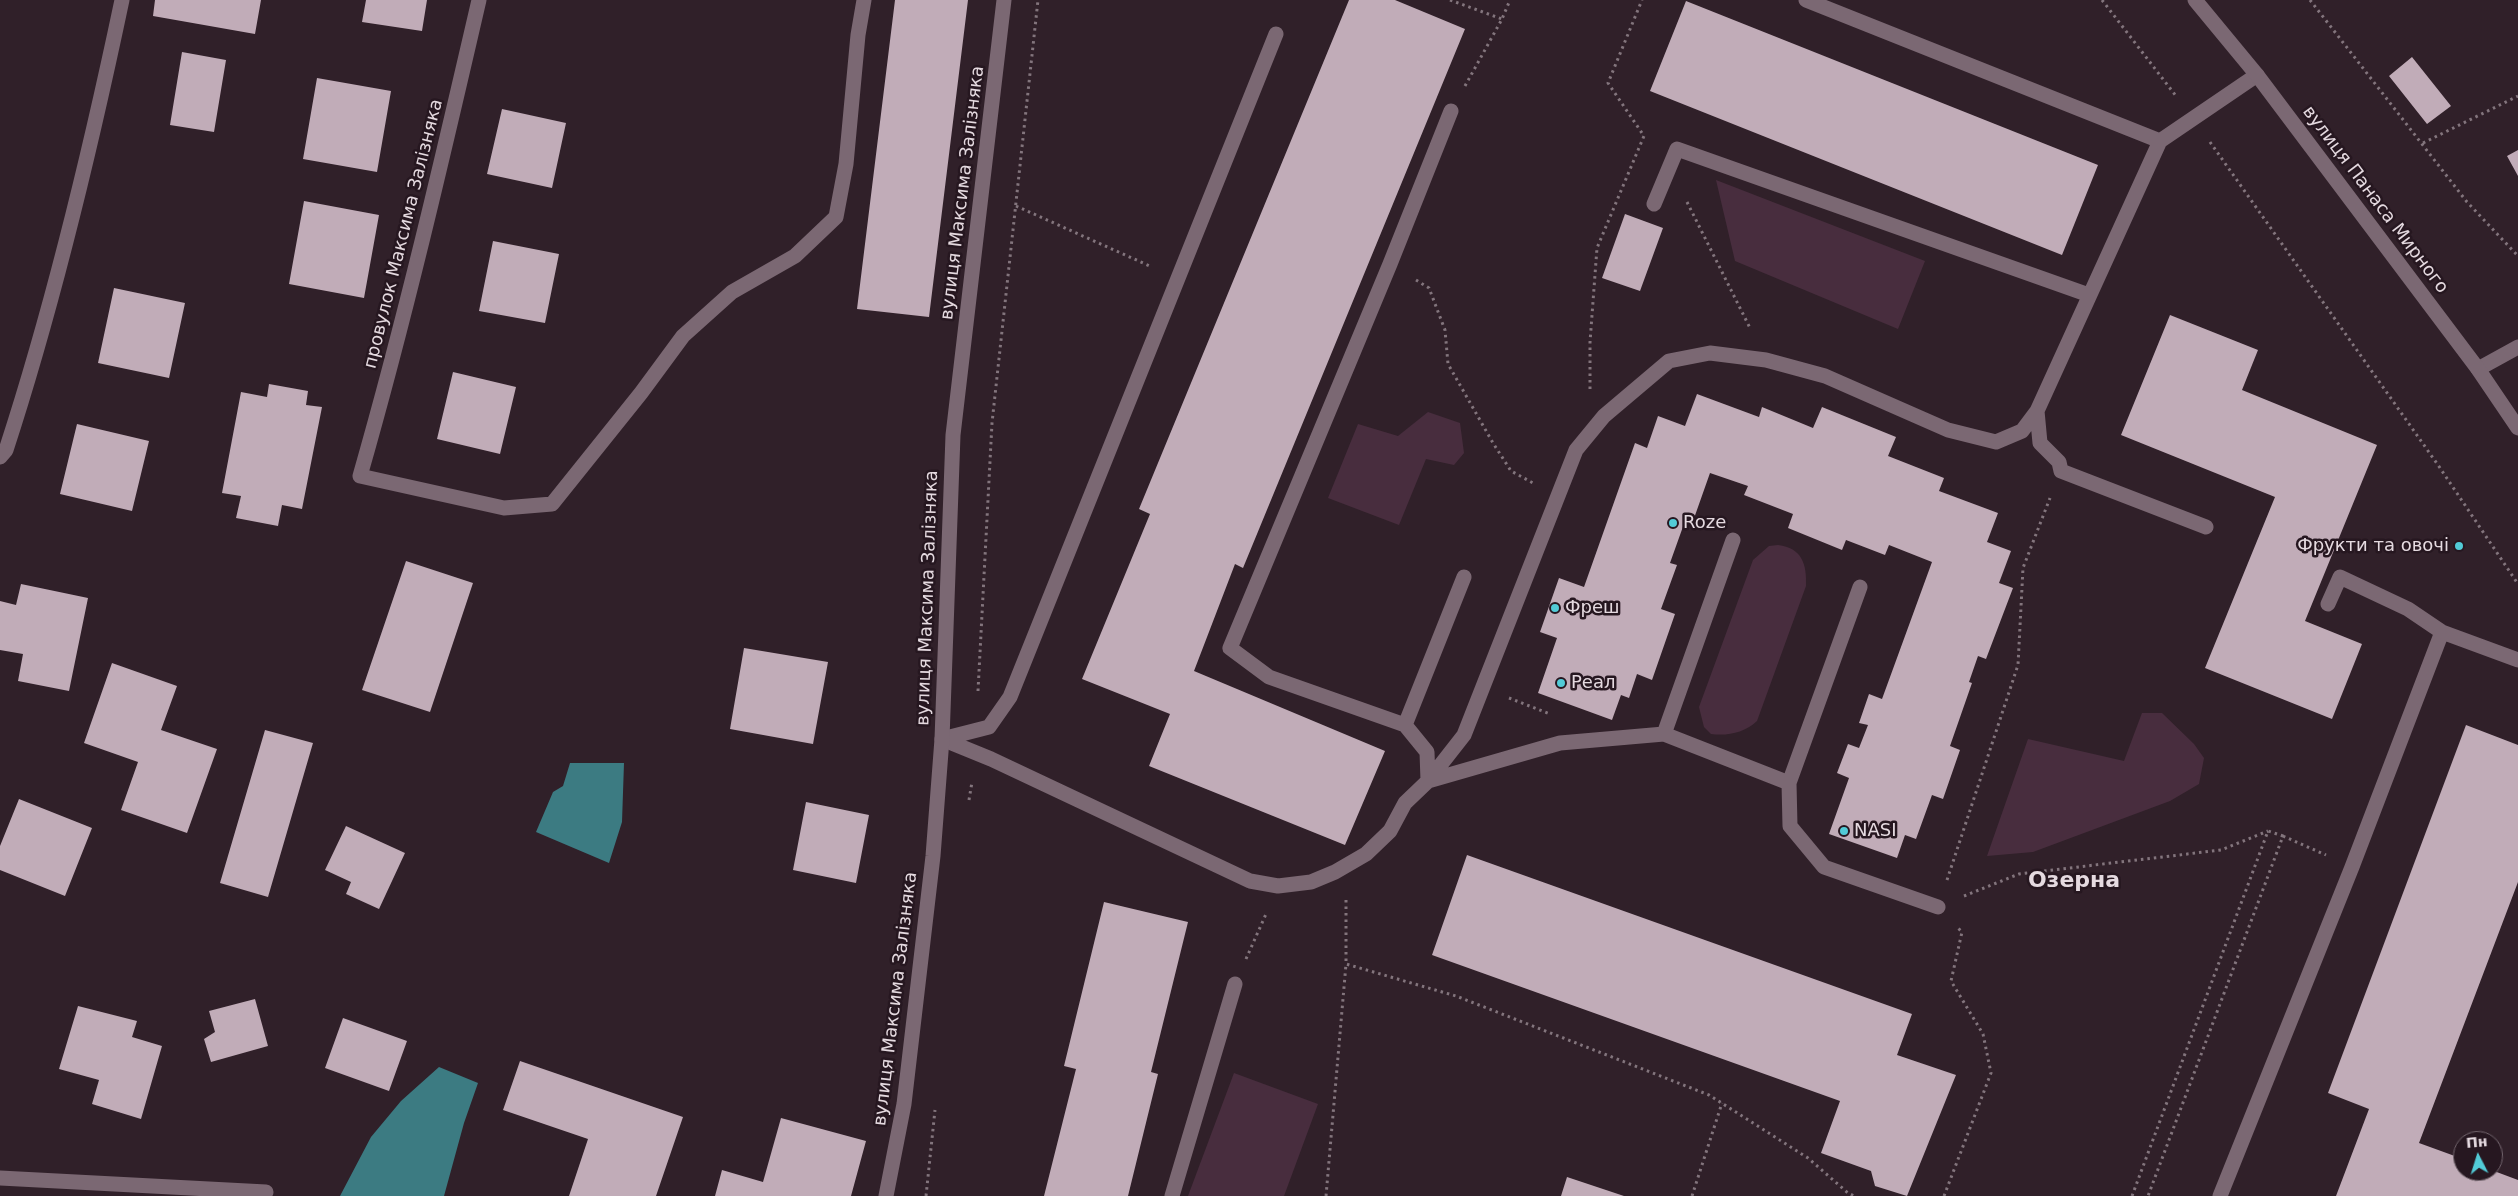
<!DOCTYPE html>
<html>
<head>
<meta charset="utf-8">
<style>
	body { margin:0 }
	#map { position:relative; width:2518px; height:1196px; overflow:hidden; background:#302029; font-family:"DejaVu Sans",sans-serif }
	canvas { display:block }
	.north { position:absolute; left:2453px; top:1131px; width:50px; height:50px; box-sizing:border-box; background:#261720; border:1px solid #72656d; border-radius:50%; rotate:355deg; font-size:14px; font-weight:700; line-height:20px; text-align:center; color:#e5dae0 }
	.north::after { content:''; display:block; margin:auto; width:18px; height:22px; background:#52cbd7; clip-path:polygon(50% 0,100% 100%,50% 72%,0 100%) }
</style>
</head>
<body>
<div id="map">
<canvas width="2518" height="1196"></canvas>
<div class="north">Пн</div>
</div>
<script>
const ctx = document.querySelector('canvas').getContext('2d');
ctx.lineJoin = 'round';
function fill(path, color) { ctx.fillStyle = color; ctx.fill(path, 'evenodd'); }
function stroke(path, color, width, dash) { ctx.strokeStyle = color; ctx.lineWidth = width; ctx.lineCap = dash ? 'butt' : 'round'; ctx.setLineDash(dash || []); ctx.stroke(path); }
function drawText(font, color, halo, rows, align = 'center') {
  ctx.font = font + ' "DejaVu Sans",sans-serif'; ctx.lineWidth = 5; ctx.setLineDash([]); ctx.textBaseline = 'middle'; ctx.strokeStyle = halo; ctx.fillStyle = color; for (const [text, x, y, turn = 0] of rows) {
    ctx.save(); ctx.translate(x, y); ctx.rotate((+turn || 0) * Math.PI / 180); ctx.textAlign = isNaN(turn) ? turn : align; if (halo) ctx.strokeText(text, 0, 0); ctx.fillText(text, 0, 0); ctx.restore();
  }
}
const green = new Path2D(`
	M1716 180 1925 261 1898 329 1735 261Z
	M1428 412 1460 423 1464 453 1454 465 1426 459 1399 525 1328 498 1358 424 1398 436Z
	M1778 545C1802 548 1807 564 1806 586L1757 721C1744 733 1728 736 1711 734L1704 727 1699 707 1753 560 1769 546Z
	M2142 713H2162L2194 744 2204 758 2199 784 2170 801 2033 852 1987 856 2028 739 2124 761Z
	M1234 1073 1318 1104 1284 1196H1188Z`);
const water = new Path2D(`
	M570 763H624L622 822 609 863 536 832 553 792 563 786Z
	M439 1067 478 1083 464 1123 444 1196H340L371 1137 401 1101Z`);
const building = new Path2D(`
	M155 0H261L255 34 153 16Z
	M366 0H427L422 31 362 22Z
	M895 0H968L929 317 857 309Z
	M1349 0H1395L1465 29 1243 568 1235 564 1194 671 1385 751 1345 845 1149 766 1170 714 1082 679 1150 514 1139 509Z
	M1686 1 2098 165 2062 255 1650 91Z
	M182 52 226 60 214 132 170 125Z
	M2412 57 2451 106 2427 124 2389 76Z
	M317 78 391 91 377 172 303 159Z
	M502 109 566 123 552 188 487 174Z
	M2518 150V176L2507 156Z
	M304 201 379 215 364 298 289 284Z
	M1625 214 1663 228 1640 291 1602 278Z
	M493 241 559 254 545 323 479 311Z
	M114 288 185 303 169 378 98 363Z
	M2170 315 2258 350 2242 390 2377 445 2305 621 2362 644 2332 719 2205 668 2275 497 2121 435Z
	M453 372 516 387 500 454 437 439Z
	M269 384 308 391 306 405 322 407 302 509 282 505 278 526 236 518 241 496 222 493 241 392 267 397Z
	M1697 394 1759 417 1762 407 1813 428 1822 407 1896 437 1888 456 1944 478 1939 491 1998 513 1987 542 2011 551 1999 583 2013 588 1986 659 1978 656 1969 682 1972 683 1950 746 1960 750 1943 799 1932 795 1916 839 1905 835 1897 858 1829 834 1849 778 1837 773 1848 744 1859 748 1868 725 1859 723 1869 694 1882 699 1932 562 1889 545 1885 555 1846 540 1842 550 1788 528 1793 514 1744 495 1748 486 1710 473 1692 524 1685 521 1670 563 1677 565 1661 609 1675 614 1652 680 1637 674 1629 698 1621 695 1612 720 1538 693 1557 638 1540 632 1559 578 1584 587 1635 443 1647 448 1658 416 1685 426Z
	M77 424 149 441 132 511 60 494Z
	M406 561 473 583 430 712 362 690Z
	M21 584 88 598 69 691 18 681 23 654 0 650V601L16 605Z
	M744 648 828 662 813 744 730 729Z
	M112 663 177 686 161 730 217 749 187 833 121 810 138 762 84 743Z
	M2466 725 2518 745V882L2419 1143 2463 1159V1171H2494L2518 1180V1196H2336L2369 1109 2328 1093Z
	M265 730 313 743 268 897 220 883Z
	M19 799 92 828 65 896 0 870V846Z
	M806 802 869 815 856 883 793 870Z
	M346 826 405 853 379 909 346 894 351 882 325 870Z
	M1467 855 1912 1014 1897 1055 1956 1075 1907 1196 1875 1186 1871 1171 1821 1153 1840 1101 1432 955Z
	M1104 902 1188 922 1151 1072 1158 1074 1128 1196H1044L1076 1069 1064 1066Z
	M255 999 268 1046 211 1062 204 1039 215 1032 209 1011Z
	M78 1006 137 1021 132 1037 162 1046 141 1119 92 1104 99 1080 59 1069Z
	M343 1018 407 1041 389 1091 325 1068Z
	M520 1061 683 1117 656 1196H569L588 1139 503 1110Z
	M781 1118 866 1141 851 1196H715L722 1170 763 1182Z
	M1567 1177 1624 1196H1561Z`);
const path = new Path2D(`
	M1450 0 1502 19
	M2102 0 2176 96
	M2310 0 2467 202 2518 256
	M1465 86 1502 19 1510 0
	M2210 142 2438 465 2518 584
	M2423 143 2518 96
	M1687 202 1750 328
	M1016 206 1152 267
	M1416 280 1429 288 1445 330 1448 364 1493 443 1511 471 1533 483
	M1590 389V342L1597 248 1644 136 1608 83 1642 0
	M978 691 992 423 1038 0
	M1509 698 1550 714
	M969 800 972 782
	M2283 836 2326 855
	M1947 880 2018 665 2023 568 2050 498
	M1964 896 2019 874 2221 850 2268 831
	M1346 900V964L1456 996 1709 1095 1808 1158 1848 1193 1854 1196
	M1246 959 1266 914
	M926 1196 935 1110
	M1326 1196 1346 964
	M1692 1196 1722 1103
	M1944 1196 1991 1073 1983 1034 1951 981 1962 932 1958 928
	M2132 1196 2268 831 2283 836 2148 1196`);
const lane = new Path2D(`
	M1806 0 2160 141
	M1654 204 1677 149 2089 295
	M2478 369 2518 347
	M2206 527 2061 471 2059 462 2040 443 2037 411 2160 141 2257 75
	M2328 604 2340 577 2408 609 2442 632
	M1405 725 1464 577
	M1664 734 1733 540
	M942 739 991 759 1250 881 1278 886 1311 882 1335 872 1366 854 1390 831 1405 803 1428 781 1560 743 1664 734 1789 783 1790 826 1824 867 1938 907
	M942 739 989 727 1010 697 1276 34
	M1428 781 1464 735 1576 450 1604 416 1669 361 1710 353 1766 360 1825 376 1948 430 1996 442 2022 431 2037 411
	M1428 781 1427 752 1405 725 1269 677 1230 648 1390 264 1451 111
	M1789 783 1860 587
	M1172 1196 1235 984
	M2220 1196 2352 867 2442 632 2518 660`);
const street = new Path2D(`
	M479 0C442 160 405 319 360 476L504 508 552 504 641 393 683 336 732 292 795 256 836 217 846 164 858 35 864 0
	M0 457 6 450C54 303 90 152 122 0
	M0 1178 266 1192
	M886 1196 904 1104 933 856 942 739 953 435 1004 0`);
const secondary = new Path2D(`
	M2195 0 2257 75 2478 369 2518 428`);
const markers = [
	[1673,523,5,"#52cbd7"],
	[2459,546,5,"#52cbd7"],
	[1555,608,5,"#52cbd7"],
	[1561,683,5,"#52cbd7"],
	[1844,831,5,"#52cbd7"]
];
const streetNames = [
	["вулиця Максима Залізняка",963,193,-83],
	["вулиця Панаса Мирного",2375,200,53],
	["провулок Максима Залізняка",404,234,-76],
	["вулиця Максима Залізняка",928,598,-88],
	["вулиця Максима Залізняка",896,999,-83]
];
const poiNames = [
	["Roze",1683,523],
	["Фрукти та овочі",2449,546,"right"],
	["Фреш",1565,608],
	["Реал",1571,683],
	["NASI",1854,831]
];
const districtNames = [
	["Озерна",2074,881]
];
fill(green, '#482d3e');
fill(water, '#3c7b82');
fill(building, '#c1acb8');
stroke(path, '#83757d', 3, [2.5, 4]);
stroke(lane, '#7b6873', 15);
stroke(street, '#7b6873', 15);
stroke(secondary, '#7b6873', 15);
for (const [x, y, r, color] of markers) { const dot = new Path2D(); dot.arc(x, y, r, 0, 2 * Math.PI); ctx.fillStyle = color; ctx.fill(dot); stroke(dot, '#261720', 2); }
drawText('18px', '#e5dae0', '#261720', streetNames);
drawText('18px', '#e5dae0', '#261720', poiNames, 'left');
drawText('bold 22px', '#e5dae0', '#261720', districtNames);
</script>
</body>
</html>
